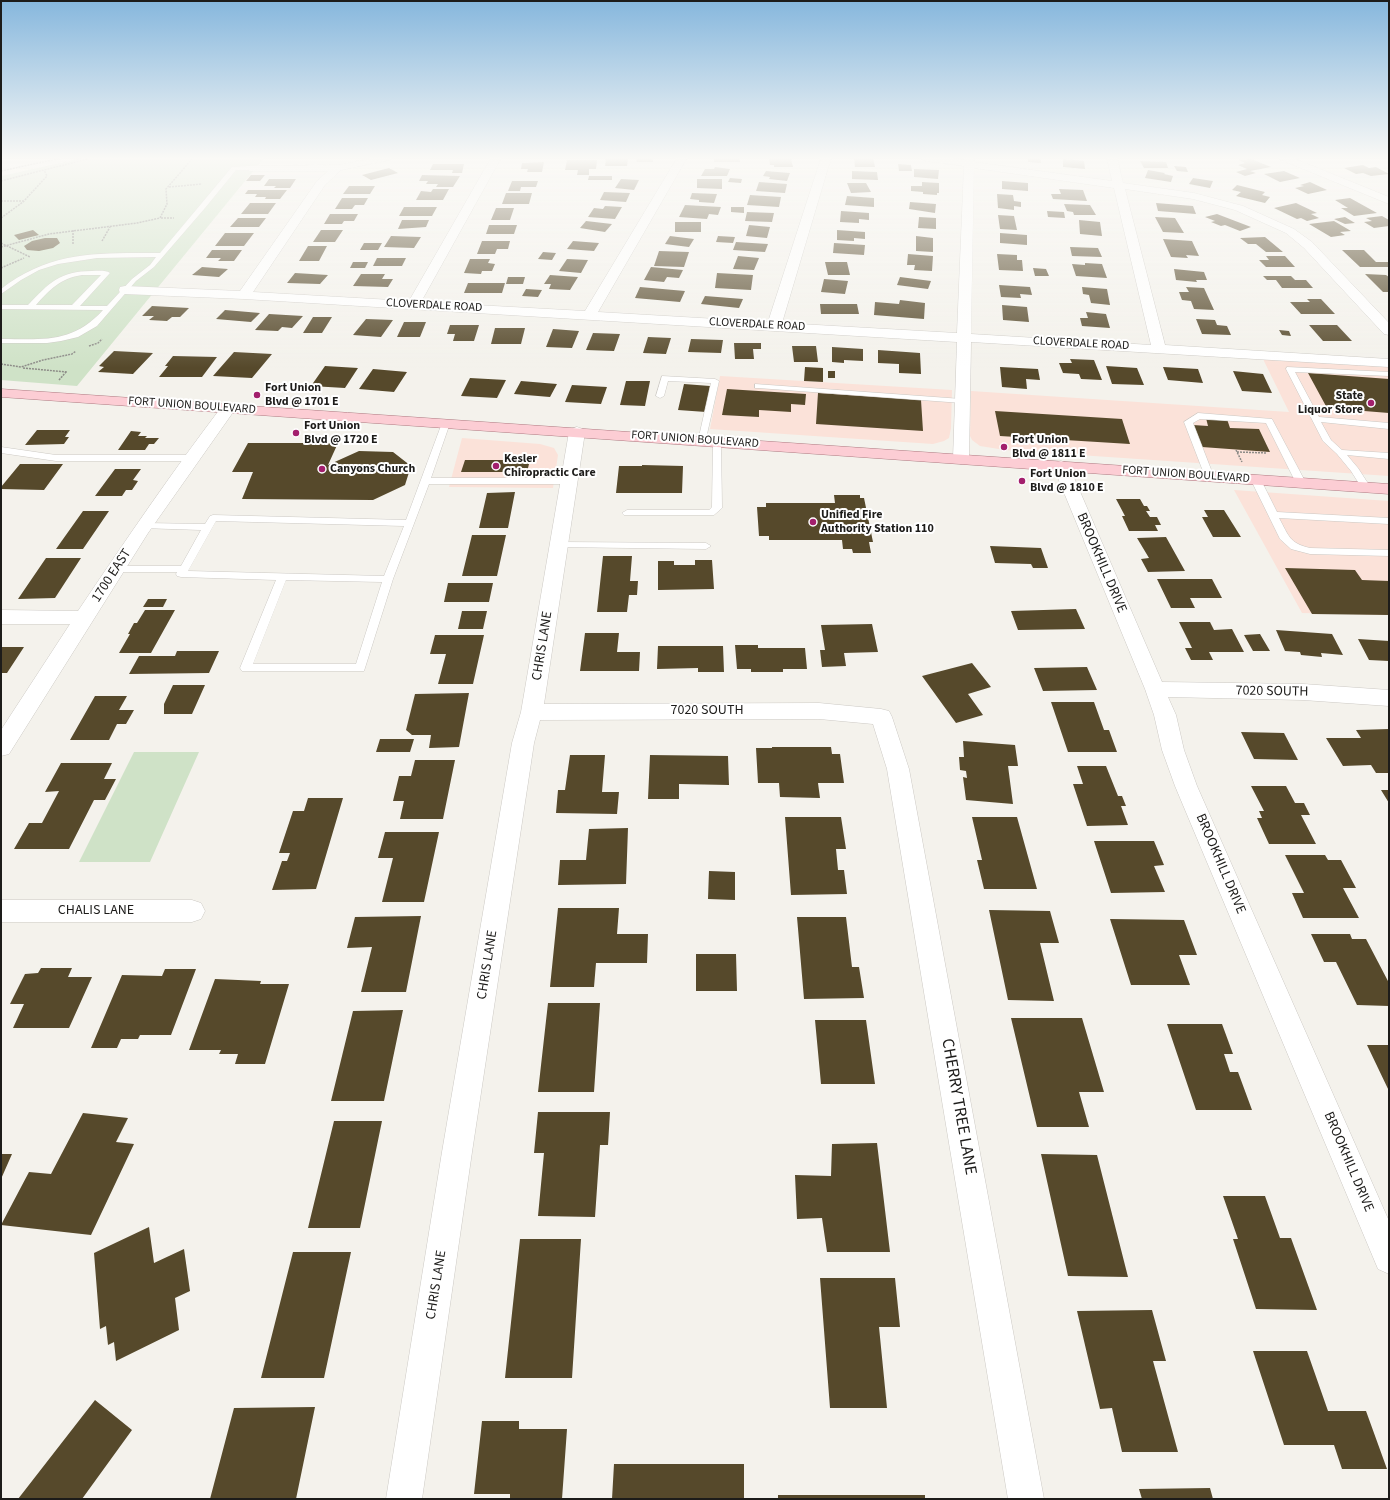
<!DOCTYPE html>
<html>
<head>
<meta charset="utf-8">
<style>
	body { margin:0 }
	#map { position:relative; width:1390px; height:1500px; overflow:hidden; background:#f4f2ec; font-family:"Source Sans 3",sans-serif }
	canvas { display:block }
	.frame { position:absolute; inset:0; border:2px solid #1d1c1a; pointer-events:none }
</style>
</head>
<body>
<div id="map">
<canvas width="1390" height="1500"></canvas>
<div class="frame"></div>
</div>
<script>
const ctx = document.querySelector('canvas').getContext('2d');
ctx.lineJoin = 'round';
function fill(path, color) { ctx.fillStyle = color; ctx.fill(path, 'evenodd'); }
function stroke(path, color, width, dash) { ctx.strokeStyle = color; ctx.lineWidth = width; ctx.lineCap = dash ? 'butt' : 'round'; ctx.setLineDash(dash || []); ctx.stroke(path); }
function drawText(font, color, halo, rows, align = 'center') {
  ctx.font = font + ' "Source Sans 3",sans-serif'; ctx.lineWidth = 4; ctx.setLineDash([]); ctx.textBaseline = 'middle'; ctx.strokeStyle = halo; ctx.fillStyle = color; for (const [text, x, y, turn = 0] of rows) {
    ctx.save(); ctx.translate(x, y); ctx.rotate((+turn || 0) * Math.PI / 180); ctx.textAlign = isNaN(turn) ? turn : align; if (halo) ctx.strokeText(text, 0, 0); ctx.fillText(text, 0, 0); ctx.restore();
  }
}
const commercial = new Path2D(`
	M1263 359 1389 367V476L1005 450 980 446 972 440 970 436 971 391 1289 412Z
	M720 376 952 390 951 428 949 438 944 441 933 444 710 429Z
	M462 438 540 444 554 448 558 455 553 488 449 487Z
	M1234 490 1389 501V615L1302 613Z`);
const green = new Path2D(`
	M83 158H264L77 386 1 380V176Z
	M134 752H199L150 862H79Z`);
const building = new Path2D(`
	M269 158H297L295 159H268Z
	M636 158H652L653 162H637Z
	M714 158H739L740 162H714Z
	M854 158H873L875 167H855Z
	M1028 158H1040L1041 163 1028 162Z
	M606 159H628L627 166H605Z
	M769 159H791L793 167H774V165H770Z
	M1063 159 1084 161 1085 169 1063 167Z
	M1251 159 1271 167 1250 171 1256 173 1245 176 1236 172 1247 169 1238 165 1245 163 1239 160Z
	M567 160H597L596 169H589V175H577L578 170H565Z
	M1140 161 1166 162 1168 168H1144Z
	M544 162 542 172H527L528 169H521L522 163Z
	M433 164H464L462 173H452L453 170H430Z
	M898 164 911 165 912 171H899Z
	M1363 165 1369 168 1376 167 1389 174 1371 176 1363 173 1356 174 1344 168Z
	M1174 166 1186 167 1188 172 1177 171Z
	M715 167 730 169 727 176H701L705 169H714Z
	M389 168 398 173 371 180 362 175Z
	M914 169 939 170 938 179 914 177Z
	M1148 170 1165 173 1164 174 1173 176 1171 182 1145 178Z
	M766 171 790 173 787 181 769 179 770 177 763 176Z
	M852 171 877 172 878 180 852 179Z
	M1284 171 1300 178 1280 182 1264 174Z
	M251 175H265L260 181H246Z
	M422 175 460 176 453 187H436L438 184H426L428 181H419Z
	M589 176H612V180H588Z
	M730 178 742 179 741 183 728 182Z
	M1193 178 1213 181 1210 188 1189 184Z
	M269 179H296L290 188H274L276 186H264Z
	M621 179 639 180 634 190 615 188Z
	M697 179H722V189L697 188Z
	M512 181H538L536 187H521L520 191H508Z
	M1002 181 1028 183V191L1002 189Z
	M759 182 787 184 785 193 756 191Z
	M922 182 939 183V193H937V195L923 194V192L911 191V186H922Z
	M1310 182 1327 190 1308 194 1295 188 1304 186 1300 185Z
	M847 183H866L871 192 851 193Z
	M1237 185 1265 192 1262 195 1270 197 1265 203 1236 196 1241 192 1232 190Z
	M349 186H375L370 194H343Z
	M433 189H449L443 200H416L421 191 431 192Z
	M1059 189 1083 190 1087 201 1053 199 1051 194H1061Z
	M248 190H287L280 199H265L266 197H255L257 194H245Z
	M604 192 630 193 626 202 600 200Z
	M506 193H532L529 204H502Z
	M692 193 717 194 714 203 699 202V200L690 199Z
	M997 194 1013 195 1014 201 1021 202V207L1014 206V210L998 208Z
	M750 195 781 197 779 207 747 205Z
	M847 196 874 198V207L845 205Z
	M342 198H368L364 205H355L352 209H335Z
	M1350 198 1377 213 1354 216 1341 208H1348L1335 200Z
	M910 202 936 204 935 213 909 209Z
	M250 203H276L268 214H241Z
	M1156 203 1193 206 1196 214 1158 211Z
	M1296 203 1317 213 1311 214 1319 218 1307 221 1301 218 1297 219 1274 208Z
	M1064 204 1090 205 1096 215H1074L1073 212 1067 211Z
	M685 205 721 207 718 215 709 214 707 219 679 217Z
	M605 206 622 207 615 219 588 217 594 208 603 209Z
	M404 207H437L432 216H399Z
	M731 207H744V213L731 212Z
	M496 208H514L510 220H491Z
	M841 211 869 213V220L859 219V223L840 222Z
	M1047 211 1064 212 1065 218 1048 217Z
	M747 212 774 213 772 222 745 221Z
	M330 214H358L354 221H344L342 224H324Z
	M1217 214 1251 227 1240 231 1225 225 1221 226 1211 222 1215 221 1205 217Z
	M998 215 1014 216 1017 230 1000 229Z
	M1382 216 1389 220V226L1374 228 1364 222 1372 221 1366 218Z
	M919 217 936 218V229L918 228Z
	M1155 217 1175 218 1184 233 1163 232Z
	M1345 217 1355 223 1345 224 1334 219Z
	M238 218H266L259 227H230Z
	M402 220H429L426 227 398 229Z
	M1079 220 1100 222 1102 236 1080 234Z
	M586 221 612 224 605 232 580 228Z
	M1334 221 1351 231 1340 232 1345 235 1331 237 1309 224Z
	M675 222H701V232H675Z
	M489 225H517L514 234H486Z
	M749 225 770 227 767 238 746 236Z
	M33 230 39 235 19 240 14 235Z
	M321 230H343L335 242H313Z
	M837 230 865 232V239L854 238V241L837 240Z
	M225 233H254L244 246H215Z
	M1000 233 1027 235V245L1000 243Z
	M391 236 421 237 414 248 384 247Z
	M670 236 694 239 689 247 665 244Z
	M718 236 735 237 733 243 716 242Z
	M916 236 933 238V252L916 251Z
	M1265 237 1283 252H1266L1256 244H1248L1240 238Z
	M45 238H57L60 243 53 248 39 251 27 250 24 246 32 241Z
	M1163 239 1192 241 1199 256 1186 255 1188 258 1171 257Z
	M482 241H510L508 249H497L495 254H477Z
	M573 241 599 243 594 251 567 249Z
	M736 242 768 244 765 252 733 250Z
	M364 243H382L378 250H360Z
	M834 243 865 245 864 255 833 253Z
	M308 246H327L319 261H299Z
	M1070 247 1098 248 1102 257 1072 256Z
	M212 250H242L234 261H218L221 258H206Z
	M1342 250H1364L1376 262H1388L1389 267H1360Z
	M659 251 689 252 684 267 654 266Z
	M543 252 556 253 552 260 538 259Z
	M908 254 933 256 932 271 914 270 915 265H907Z
	M997 254 1017 255V260H1022L1023 271 999 270Z
	M738 256 759 258 754 270 733 269Z
	M1266 256H1285L1295 267H1266L1259 260H1269Z
	M377 258H406L402 266H373Z
	M470 259H490L488 263 495 264 492 271H482L481 274 464 273Z
	M567 259 588 260 581 273 559 271Z
	M353 262H368L365 268H350Z
	M825 262H847L850 275H828Z
	M1085 263 1102 264 1107 278 1076 276 1072 264 1085 265Z
	M202 267 228 269 219 277 192 275Z
	M651 267 683 270 679 278 667 277 664 282 644 280Z
	M1033 268 1046 269 1049 276H1035Z
	M1174 269 1204 272 1207 280H1196L1197 282 1176 280Z
	M295 273 328 275 320 284 287 283Z
	M717 273 753 275 751 290 715 288Z
	M361 274H385L382 279H393L388 287 353 286Z
	M1365 274 1386 275 1389 277V292H1383Z
	M550 275 578 277 570 290 549 289 551 284H544Z
	M1263 276H1291L1295 280H1306L1313 288H1282L1276 280H1267Z
	M508 277H525L523 284H506Z
	M900 277 931 281 928 289 897 285Z
	M824 279 848 281 845 294 821 292Z
	M468 283H505L502 293H464Z
	M999 285 1030 287 1032 295 1020 294 1021 298 1001 297Z
	M640 287 685 291 680 302 635 298Z
	M1082 287 1107 289 1110 305 1091 303 1089 295 1083 294Z
	M1186 287 1204 288 1214 310 1194 309 1191 301 1182 300 1179 292H1189Z
	M526 289 542 290 538 297 522 296Z
	M705 296 743 299 739 308 701 304Z
	M1307 299H1321L1335 314H1301L1290 302H1310Z
	M900 300 925 303 924 319 874 315 875 302 899 304Z
	M820 304H857L859 314H821Z
	M1002 305 1027 307 1029 322 1003 320Z
	M152 306 189 308 180 317H172L167 321 149 320 154 316H142Z
	M225 310 260 313 251 322 216 319Z
	M1086 312 1106 314 1110 328 1082 326 1080 318H1088Z
	M269 314 303 316 292 328 282 327 278 331 255 330Z
	M313 317H332L322 333H303Z
	M366 319 393 320 381 337 353 335Z
	M1196 319 1215 320 1217 325 1227 326 1231 335 1202 334Z
	M404 322H426L420 337H397Z
	M450 325H479L474 341H453L455 334H447Z
	M1309 325H1337L1352 341H1323Z
	M495 328H525L521 344H491Z
	M553 329 579 331 572 348 546 347Z
	M1279 330 1289 331 1291 336 1282 335Z
	M593 333 620 334 614 351 586 350Z
	M648 337 671 338 666 354 643 353Z
	M691 339 723 340 721 353 688 352Z
	M734 343H761V349H753L754 359H735Z
	M792 346H816L818 362H794Z
	M832 347 863 349V361L844 360V363L832 362Z
	M878 350 920 353 921 374 899 373V364L878 363Z
	M114 351 153 353 133 374 98 372 104 367 99 366Z
	M234 352 272 354 252 378 213 376Z
	M173 356 217 357 202 377H159L168 366H165Z
	M1070 359 1094 360 1102 380 1081 379 1079 374 1063 373 1059 363H1072Z
	M325 366 358 368 345 388 311 386Z
	M1106 366 1137 368 1144 385 1112 384Z
	M805 367 823 368V382L804 381Z
	M1000 367 1038 369 1040 380 1026 379 1027 389 1002 387Z
	M1163 367 1198 369 1203 383 1168 380Z
	M373 369 407 372 394 392 359 389Z
	M828 371H835V378H828Z
	M1233 371 1263 374 1272 393 1242 391Z
	M1308 373 1389 379V413L1327 408Z
	M470 378 506 380 497 398 461 396Z
	M521 381 557 384 550 397 514 394Z
	M626 381H650L645 406 620 405Z
	M684 384 710 386 706 412 678 410Z
	M572 385 607 387 601 404 565 402Z
	M727 389 806 394 805 405 791 404V412L759 410V417L722 415Z
	M818 393 921 400 923 431 816 424Z
	M995 411 1122 419 1130 444 1000 436Z
	M1206 418 1227 419 1230 428 1259 429 1270 452 1202 447 1193 425 1208 426Z
	M37 430H70L65 437H69L64 444 25 445Z
	M131 431 141 432 138 436H147L145 438H159L154 444H149L145 450H118Z
	M248 443H338L328 465 359 451 393 452 411 466 405 485 373 500 242 499 253 472H232Z
	M465 460H530L527 472H461Z
	M20 464H63L44 490 1 489V487Z
	M642 465 683 466 682 493H616L619 466H642Z
	M115 469H141L133 480 138 481 132 490H126L122 496H95Z
	M515 492 508 528H479L487 493Z
	M834 495H860V498H864L873 542H869L871 553H853L852 549H843L842 540H769V536H759L757 507H766V503H835Z
	M1116 499H1140L1144 506H1147L1150 511H1146L1150 517H1157L1161 525H1155L1158 531H1129L1122 516H1125Z
	M1204 510H1224L1241 537H1213L1202 517H1208Z
	M83 511H109L83 549H56Z
	M472 535H506L497 576H462Z
	M1166 537 1185 571 1148 572 1141 559 1149 558 1137 538Z
	M990 546 1041 548 1048 568H1033L1031 564 995 563Z
	M603 556H632L630 581H638L637 595H629L627 612H597Z
	M46 558H81L55 598 18 599Z
	M695 560H712L714 589 658 590V561H674V565H695Z
	M1285 568 1355 570 1362 580 1389 581V615L1312 614Z
	M1157 579H1212L1222 598H1190L1195 608H1171Z
	M448 583H493L489 602H444Z
	M148 599H167L163 607H143Z
	M1076 609 1085 629 1018 630 1011 611Z
	M145 610H175L151 653H119L130 634H128L134 623H137Z
	M462 611H487L483 629H458Z
	M1179 622H1210L1214 630 1232 629 1244 652H1209L1213 660H1191L1185 648H1192Z
	M872 624 878 652 844 653 846 666 822 667 820 650H825L821 625Z
	M1276 630 1332 634 1343 655 1321 653 1322 657 1301 655 1300 652 1285 651Z
	M585 633H619L617 652H640L639 671H580Z
	M1260 634 1270 651H1253L1244 635Z
	M435 635H484L473 684H438L446 654H430Z
	M1358 639 1389 641V661L1369 660Z
	M735 645H758V648H805L807 669H783V672H751V669H737Z
	M658 646H723L724 672H698V668L657 669Z
	M1 647H24L7 673H1Z
	M177 651H219L209 673 129 674 139 656H175Z
	M972 663 991 687 968 694 983 715 956 723 922 676Z
	M1087 667 1097 690 1043 691 1034 668Z
	M173 685H205L192 714H164V704Z
	M469 693 459 747 429 748 431 735H412L406 730 415 694Z
	M95 696H127L119 710H134L126 724H117L109 740H70Z
	M1051 702H1094L1104 730H1109L1117 752H1068Z
	M1389 729V773H1376L1371 765 1343 766 1326 738H1361L1356 730Z
	M1241 732 1284 733 1298 760 1254 759Z
	M380 739H414L410 752H376Z
	M963 741 1015 745 1018 766H1008L1013 804 966 800 963 777 967 778 966 771 960 770 959 757H964Z
	M772 747H831L832 754H840L844 783H818L820 798 780 797 779 783H758L756 748H772Z
	M570 755H605L602 792H619L617 814 556 813 558 790H565Z
	M650 755 728 756 729 785 679 784V799H648Z
	M415 760H455L443 819H400L404 801H393L399 776H411Z
	M61 763H112L104 779H116L105 800H94L69 849H14L29 823H42L59 791 45 792Z
	M1077 766H1106L1118 796H1122L1126 806H1121L1128 825 1087 826 1073 784H1083Z
	M1251 786H1286L1295 803H1304L1310 815H1301L1316 844H1269L1257 818H1262L1259 811H1264Z
	M1381 790H1389V803Z
	M308 798H343L316 889 272 890 282 861H287L290 853H279L293 811H304Z
	M785 817H841L846 849H836L838 870H844L847 894 791 895Z
	M972 817H1017L1037 889H984L977 860H982Z
	M628 828 626 884 558 885 560 860H586L589 829Z
	M385 832H439L424 902H382L393 858H378Z
	M1094 841H1154L1164 865 1154 866 1165 892 1111 893Z
	M1285 855H1325L1328 860H1341L1356 888H1343L1359 918H1303L1292 893H1304Z
	M709 871 735 872V900L708 899Z
	M558 908H619L617 934H648L647 963H596L594 987H550Z
	M989 910 1050 911 1059 943H1040L1054 1001 1008 1000Z
	M421 916 406 992H361L372 947 347 948 355 917Z
	M797 917H846L852 967H859L864 998 804 999Z
	M1110 919 1184 920 1197 955H1179L1190 985H1131Z
	M1311 934H1350L1352 939H1366L1389 983V1006L1357 1005 1336 962H1324Z
	M696 954H736L737 991H696Z
	M41 968H72L68 977H92L69 1028H13L24 1004H10L25 974 38 973Z
	M165 969H196L171 1035H140L138 1039H121L117 1048H91L122 975 162 976Z
	M215 979 261 981 260 984H289L265 1064H235L238 1054H219L221 1050H189Z
	M548 1003H600L594 1092H538Z
	M403 1010 384 1101H331L353 1011Z
	M1011 1018H1082L1104 1092H1079L1089 1127H1037Z
	M815 1020H866L875 1084H821Z
	M1167 1024H1222L1233 1054H1224L1230 1072H1238L1252 1110H1196Z
	M1367 1045H1389V1091Z
	M538 1112H610L608 1145H600L595 1217 538 1216 544 1153H534Z
	M83 1113 128 1118 116 1142 134 1144 91 1235 1 1225 29 1172 51 1174Z
	M334 1121H382L360 1228H308Z
	M877 1143 890 1252H827L822 1218 797 1219 795 1175 831 1176 832 1144Z
	M1 1154H12L1 1179Z
	M1041 1154 1097 1155 1128 1277 1068 1276Z
	M1223 1196H1265L1280 1238H1291L1317 1310 1256 1309 1233 1239H1238Z
	M149 1227 154 1263 184 1249 190 1291 175 1298 179 1330 116 1361 114 1342 108 1345 106 1326 100 1329 94 1253Z
	M520 1239H581L572 1378H505Z
	M293 1252H351L324 1378H261Z
	M820 1278H895L900 1327H879L887 1408H830Z
	M1152 1310 1166 1361H1153L1178 1452H1122L1112 1408 1100 1409 1077 1311Z
	M1253 1351H1307L1328 1411H1366L1387 1469H1342L1334 1445H1284Z
	M95 1400 132 1430 82 1499H18Z
	M315 1407 296 1499H210L234 1408Z
	M482 1421H519V1429H567L562 1499H510V1494H474Z
	M614 1464H744V1499H612Z
	M1210 1488 1213 1499H1142L1139 1489Z
	M778 1495H925V1499H778Z`);
const path = new Path2D(`
	M1 171 62 158
	M1 181 91 158
	M169 187 202 184
	M1 201H24
	M1 218 23 202 47 176 44 170
	M161 218H174
	M73 230V245
	M102 241 110 227
	M1 243 30 257
	M1 247 49 234 137 223 160 218 167 204 166 189 193 158
	M1 268 24 258
	M89 346 98 343 102 339
	M1 364 21 367 43 360 72 354 76 351
	M23 368 67 372
	M59 380 66 372
	M1236 450 1242 462
	M1237 452 1267 453`);
const lane = new Path2D(`
	M232 167 250 166 253 168 250 170H236L205 208 154 267 136 281 97 326 78 337 61 341 47 343H1V339C43 339 72 344 103 310L1 309V305H28C49 283 60 271 92 271 98 271 106 270 110 273L80 306H107L132 279 150 265 156 257 97 258 58 264 39 270 21 280 1 294V289C51 250 100 253 160 253ZM82 275H101L72 305H36C49 290 61 278 82 275Z
	M1287 367 1389 372V376L1295 372 1319 417 1389 423V429L1321 422 1331 440 1342 450 1389 453V459L1347 455 1358 468 1371 488 1369 490H1363L1351 471 1337 454 1323 441 1286 369Z
	M662 376 715 379 719 381 705 443H699L698 441 711 383 668 381 664 396 660 398 656 396Z
	M755 384 962 399 966 401 962 403 758 388H755Z
	M1198 413 1272 419 1306 483 1301 486 1296 483 1266 423 1200 419 1193 423 1214 477 1212 479H1206L1184 422Z
	M446 420 450 423 431 478H569L574 481 569 484H429L393 579 364 671H242L240 668 276 580 181 577 177 576 176 574 177 572H116L111 569 116 566H181L201 530 141 528 139 526 144 523 205 524 210 516 213 515 406 520 442 423ZM216 521 404 526 384 576 188 571ZM286 580 382 582 356 664H253Z
	M717 439 721 442 722 508 714 515H624L622 513 627 510H709L712 507 713 442Z
	M1 447 56 455H190L194 458 190 461H56L1 453Z
	M1256 477 1261 480 1277 512 1389 518V524L1279 518C1289 536 1289 543 1310 548L1389 550V556L1310 554 1291 549 1280 539 1251 480Z
	M558 542 706 543 711 546 706 549 555 547 553 545 555 543Z`);
const street = new Path2D(`
	M374 158H391L390 160 341 170 325 185 253 292 409 301 491 158H501L421 302 585 311 677 158H687L598 312 768 322 821 158H831L782 323 957 333 964 166 926 161 922 160 921 158H944L964 160V158H974V162L1112 181 1107 158H1117L1123 183 1194 193 1243 206 1294 229 1312 242 1389 323V335L1384 334 1304 248 1286 233 1235 210 1193 199 1125 189 1165 345 1389 359V367L971 342 969 459 967 462 961 464 955 462 953 459 957 342 244 299 125 294 120 293 119 290 120 287 125 286 240 291 317 181 328 171H250L245 168 246 166 338 165ZM974 168 1114 188 1151 345 971 334Z
	M1280 158H1293L1389 197V204L1281 160Z
	M228 403 233 405 236 408 148 533 9 754 1 756V730L70 624H1V610L78 611C125 541 172 472 223 405Z
	M577 427 583 429 585 432 544 704 819 703 881 709 889 711 892 717 909 769 1044 1499H1008L887 769 873 724 819 719 540 720 534 743 472 1152 422 1499H386L442 1152 512 743 521 712 569 432 571 429Z
	M1061 461 1067 463 1069 466 1162 682 1303 684 1389 690V706L1303 700 1168 697 1176 715 1184 750 1197 786 1389 1221V1274L1378 1269 1175 786 1162 750 1154 715 1145 689 1053 466 1055 463Z
	M1 900H192L201 903 205 911 201 919 192 922H1Z`);
const primary = new Path2D(`
	M1 389 1389 484V494L1 397Z`);
const markers = [
	[257,395,4,"#a31f6d"],
	[1371,403,4,"#a31f6d"],
	[296,433,4,"#a31f6d"],
	[1004,447,4,"#a31f6d"],
	[496,466,4,"#a31f6d"],
	[322,469,4,"#a31f6d"],
	[1022,481,4,"#a31f6d"],
	[813,522,4,"#a31f6d"]
];
const farStreetnames = [
	["CLOVERDALE ROAD",434,306,3],
	["CLOVERDALE ROAD",757,325,3],
	["CLOVERDALE ROAD",1081,344,3],
	["FORT UNION BOULEVARD",192,406,4],
	["FORT UNION BOULEVARD",695,440,4],
	["FORT UNION BOULEVARD",1186,475,4]
];
const farPoinames = [
	["Fort Union",265,388],
	["Blvd @ 1701 E",265,402],
	["State",1363,396,"right"],
	["Liquor Store",1363,410,"right"],
	["Fort Union",304,426],
	["Blvd @ 1720 E",304,440],
	["Fort Union",1012,440],
	["Blvd @ 1811 E",1012,454],
	["Kesler",504,459],
	["Chiropractic Care",504,473],
	["Canyons Church",330,469],
	["Fort Union",1030,474],
	["Blvd @ 1810 E",1030,488],
	["Unified Fire",821,515],
	["Authority Station 110",821,529]
];
const streetNames = [
	["BROOKHILL DRIVE",1101,563,67],
	["1700 EAST",112,576,-57],
	["CHRIS LANE",543,646,-81],
	["7020 SOUTH",1272,692,1],
	["7020 SOUTH",707,711],
	["BROOKHILL DRIVE",1220,864,67],
	["CHALIS LANE",96,911],
	["CHRIS LANE",488,965,-81],
	["BROOKHILL DRIVE",1348,1162,67],
	["CHRIS LANE",437,1285,-81]
];
const nearStreetnames = [
	["CHERRY TREE LANE",958,1107,80]
];
fill(commercial, '#fbe2d9');
fill(green, '#cfe2c7');
fill(building, '#56492b');
stroke(lane, '#ccc9c4', 1);
stroke(street, '#ccc9c4', 1);
stroke(primary, '#ad7a81', 1);
stroke(path, '#8d8c88', 1.5, [2, 1]);
fill(lane, '#fff');
fill(street, '#fff');
fill(primary, '#fccdd4');
const sky = ctx.createLinearGradient(0, 0, 0, 368);
sky.addColorStop(0, '#86b7dd');
sky.addColorStop(0.43, '#faf9f6');
sky.addColorStop(1, '#faf9f600');
ctx.fillStyle = sky;
ctx.fillRect(0, 0, 1390, 368);
for (const [x, y, r, color] of markers) { const dot = new Path2D(); dot.arc(x, y, r, 0, 2 * Math.PI); ctx.fillStyle = color; ctx.fill(dot); stroke(dot, '#fff', 1.5); }
drawText('12px', '#1d1c1a', '#fff', farStreetnames);
drawText('bold 12px', '#1d1c1a', '#fff', farPoinames, 'left');
drawText('14px', '#1d1c1a', '#fff', streetNames);
drawText('17px', '#1d1c1a', '#fff', nearStreetnames);
</script>
</body>
</html>
